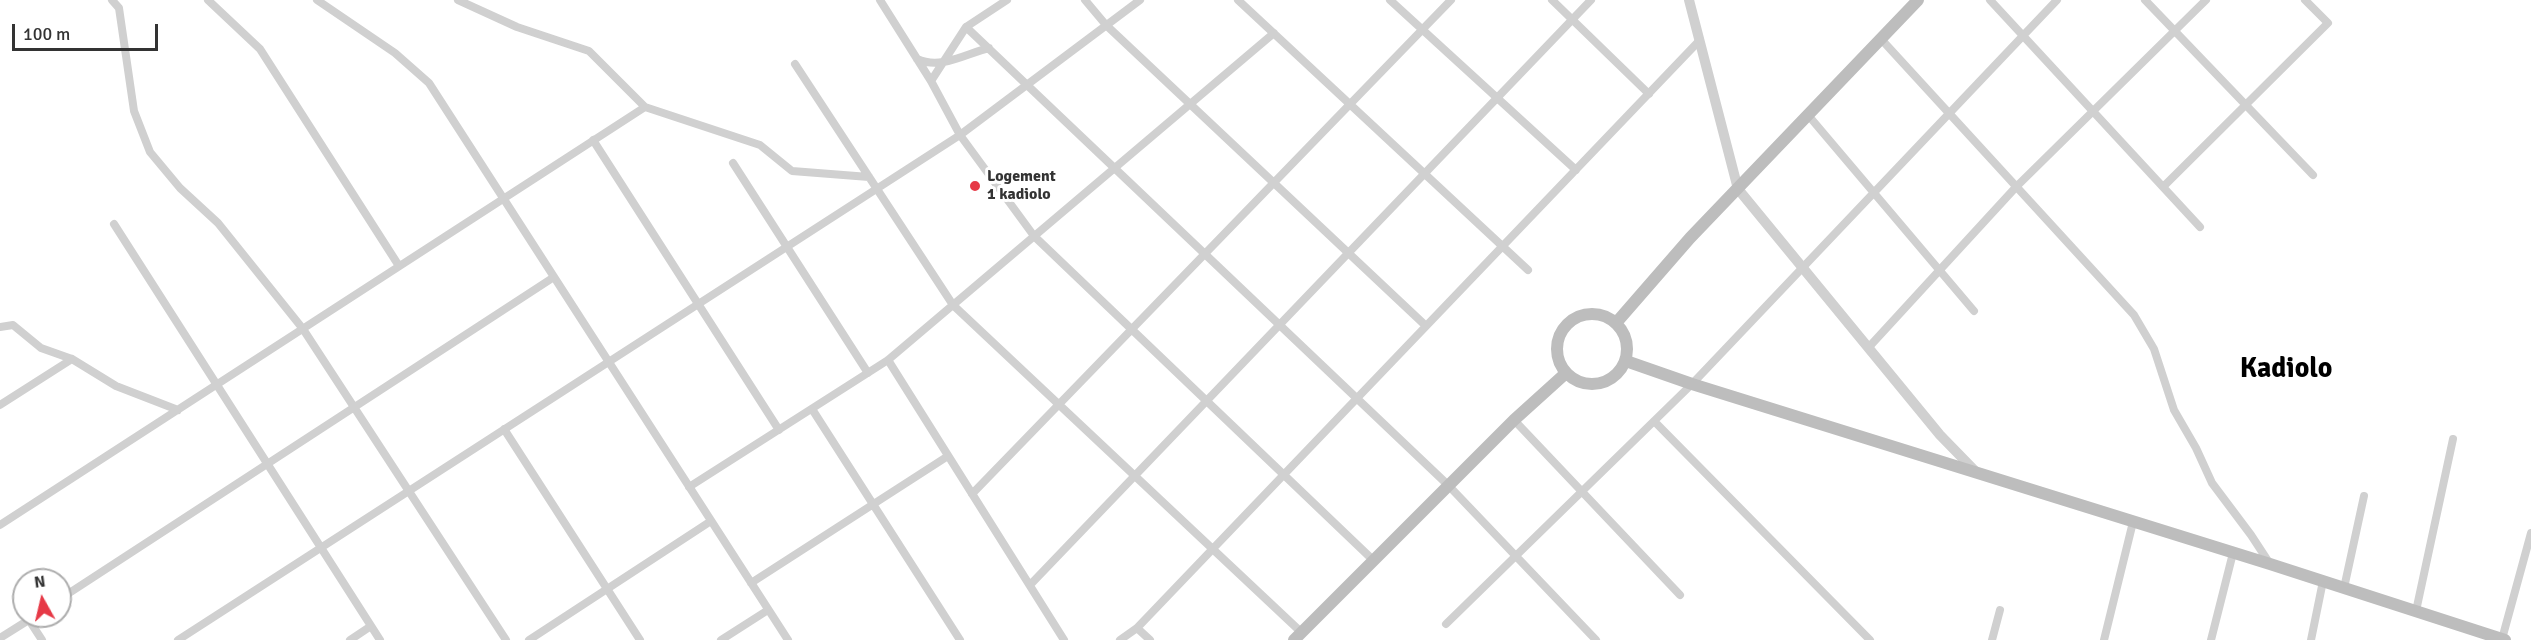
<!DOCTYPE html>
<html>
<head>
<meta charset="utf-8">
<style>
	body { margin:0 }
	#map { position:relative; width:2531px; height:640px; overflow:hidden; background:#fff; font-family:Signika,sans-serif }
	canvas { display:block }
	.north { position:absolute; left:12px; top:568px; width:60px; height:60px; box-sizing:border-box; background:#fff; border:2px solid #adadad; border-radius:50%; rotate:352deg; font-size:16px; font-weight:700; line-height:24px; text-align:center; color:#333 }
	.north::after { content:''; display:block; margin:auto; width:21px; height:27px; background:#e63946; clip-path:polygon(50% 0,100% 100%,50% 72%,0 100%) }
	.scale { position:absolute; left:12px; top:24px; width:146px; height:27px; box-sizing:border-box; border:3px solid #333; border-top:0; padding-left:8px; font-size:18px; line-height:21px; white-space:nowrap; color:#333; -webkit-text-stroke:4px #fff; paint-order:stroke }
</style>
</head>
<body>
<div id="map">
<canvas width="2531" height="640"></canvas>
<div class="north">N</div>
<div class="scale">100 m</div>
</div>
<script>
const ctx = document.querySelector('canvas').getContext('2d');
ctx.lineJoin = 'round';
function stroke(path, color, width, dash) { ctx.strokeStyle = color; ctx.lineWidth = width; ctx.lineCap = dash ? 'butt' : 'round'; ctx.setLineDash(dash || []); ctx.stroke(path); }
function drawText(font, color, halo, rows, align = 'center') {
  ctx.font = font + ' Signika,sans-serif'; ctx.lineWidth = 6; ctx.setLineDash([]); ctx.textBaseline = 'middle'; ctx.strokeStyle = halo; ctx.fillStyle = color; for (const [text, x, y, turn = 0] of rows) {
    ctx.save(); ctx.translate(x, y); ctx.rotate((+turn || 0) * Math.PI / 180); ctx.textAlign = isNaN(turn) ? turn : align; if (halo) ctx.strokeText(text, 0, 0); ctx.fillText(text, 0, 0); ctx.restore();
  }
}
const minor = new Path2D(`
	M112 0 119 8 134 111 150 152 180 188 218 223 303 329 506 640
	M208 0 260 49 399 266
	M317 0 395 53 429 83 788 640
	M458 0 517 27 589 51 645 107 760 145 792 171 869 177
	M880 0 931 81 960 135 1034 236 1373 560
	M1085 0 1106 25 1426 326
	M1238 0 1528 270
	M1390 0 1576 170
	M1552 0 1649 94
	M1990 0 2200 227
	M2145 0 2313 175
	M966 27 1448 485 1596 640
	M1881 39 2134 315 2154 349 2174 410 2196 448 2212 483 2251 535 2270 564
	M917 59C941 70 965 54 989 48
	M795 64 953 305 1301 632
	M931 81 966 27 1007 0
	M1808 115 1974 311
	M593 140 779 430
	M733 163 868 373
	M2163 187 2328 23 2305 0
	M114 224 380 640
	M0 327 13 325 41 348 72 359 116 386 178 410
	M1869 347 2016 187 2206 0
	M888 360 1064 640
	M0 405 72 359
	M812 409 960 640
	M1514 420 1680 595
	M1654 421 1870 640
	M504 429 640 640
	M689 487 888 360 1274 33
	M972 494 1451 0
	M0 525 645 107
	M751 583 948 456
	M1030 585 1591 0
	M2344 588 2364 496
	M60 599 554 277
	M2416 611 2453 439
	M29 620 42 640
	M1446 624 1692 384 2057 0
	M1137 628 1150 640
	M0 638 35 616
	M2502 639 2531 533
	M178 640 960 135 1140 0
	M350 640 371 626
	M529 640 711 521
	M721 640 768 610
	M1120 640 1137 628 1699 41
	M1992 640 2000 610
	M2104 640 2133 522
	M2211 640 2233 553
	M2311 640 2323 581`);
const tertiary = new Path2D(`
	M1689 0 1738 189 1940 435 1977 473`);
const secondary = new Path2D(`
	M1557 349a35 35 0 1 1 70 0a35 35 0 1 1-70 0Z
	M1616 323 1690 238 1918 0
	M1626 361 1692 384 2270 564 2505 640
	M1294 640 1514 420 1566 373`);
const markers = [
	[975,186,6,"#e63946"]
];
const poiNames = [
	["Logement",987,177],
	["1 kadiolo",987,195]
];
const townNames = [
	["Kadiolo",2286,370]
];
stroke(minor, '#d0d0d0', 8);
stroke(tertiary, '#d0d0d0', 10);
stroke(secondary, '#bdbdbd', 12);
for (const [x, y, r, color] of markers) { const dot = new Path2D(); dot.arc(x, y, r, 0, 2 * Math.PI); ctx.fillStyle = color; ctx.fill(dot); stroke(dot, '#fff', 2); }
drawText('bold 16px', '#333', '#fff', poiNames, 'left');
drawText('bold 28px', '#000', '#fff', townNames);
</script>
</body>
</html>
